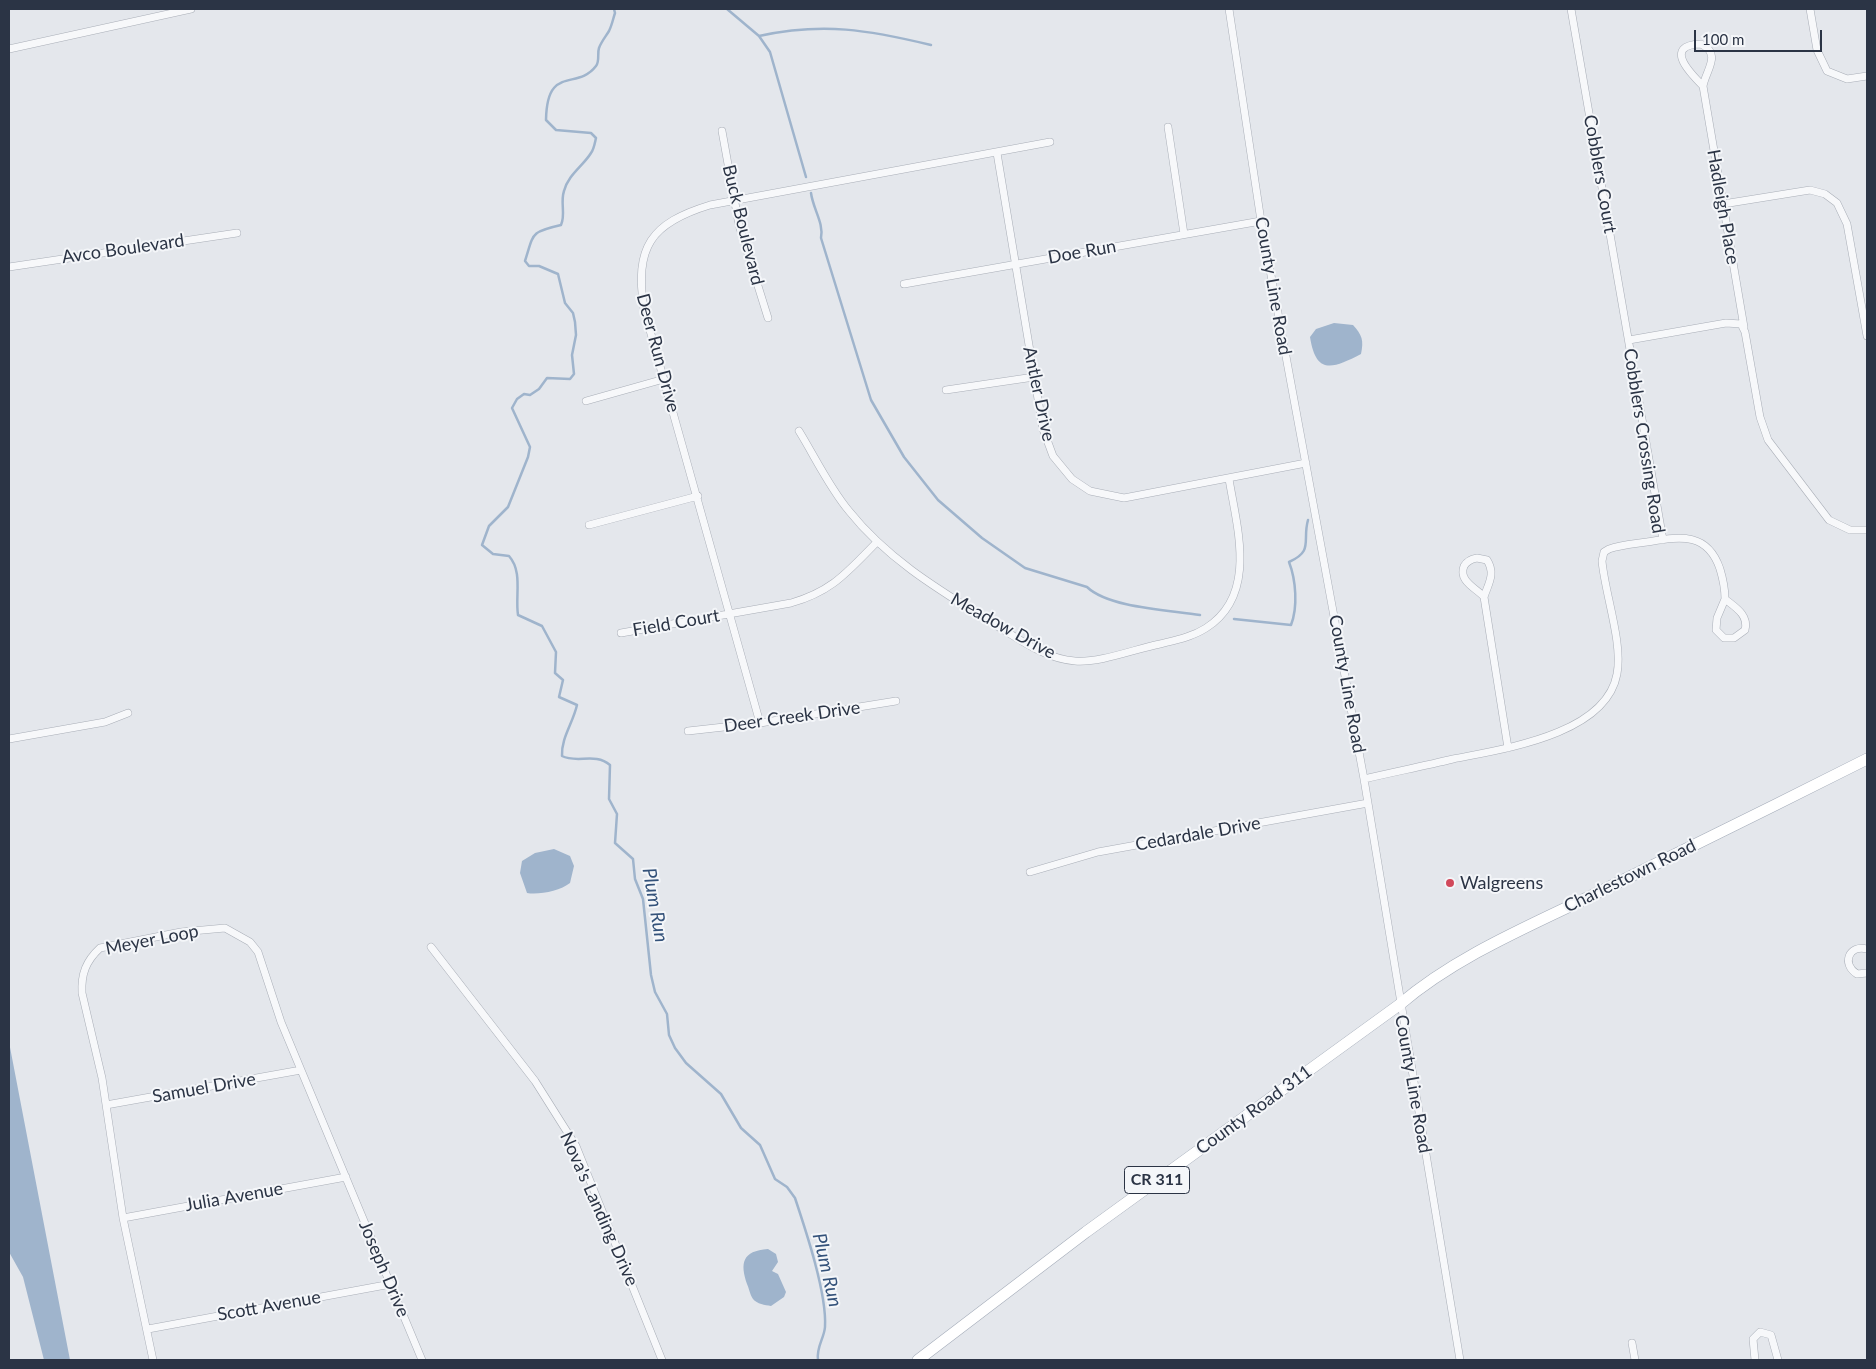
<!DOCTYPE html>
<html>
<head>
<meta charset="utf-8">
<style>
	body { margin:0 }
	#map { position:relative; width:1876px; height:1369px; overflow:hidden; background:#e4e7ec; font-family:Lato,sans-serif }
	canvas { display:block }
	.frame { position:absolute; inset:0; border:10px solid #2b3445; pointer-events:none }
	.scale { position:absolute; left:1694px; top:30px; width:128px; height:22px; box-sizing:border-box; border:2px solid #2b3445; border-top:0; padding-left:6px; font-size:15px; line-height:18px; white-space:nowrap; color:#2b3445; -webkit-text-stroke:4px #f4f6f9; paint-order:stroke }
</style>
</head>
<body>
<div id="map">
<canvas width="1876" height="1369"></canvas>
<div class="frame"></div>
<div class="scale">100 m</div>
</div>
<script>
const ctx = document.querySelector('canvas').getContext('2d');
ctx.lineJoin = 'round';
function fill(path, color) { ctx.fillStyle = color; ctx.fill(path, 'evenodd'); }
function stroke(path, color, width, dash) { ctx.strokeStyle = color; ctx.lineWidth = width; ctx.lineCap = dash ? 'butt' : 'round'; ctx.setLineDash(dash || []); ctx.stroke(path); }
function drawText(font, color, halo, rows, align = 'center') {
  ctx.font = font + ' Lato,sans-serif'; ctx.lineWidth = 4; ctx.setLineDash([]); ctx.textBaseline = 'middle'; ctx.strokeStyle = halo; ctx.fillStyle = color; for (const [text, x, y, turn = 0] of rows) {
    ctx.save(); ctx.translate(x, y); ctx.rotate((+turn || 0) * Math.PI / 180); ctx.textAlign = isNaN(turn) ? turn : align; if (halo) ctx.strokeText(text, 0, 0); ctx.fillText(text, 0, 0); ctx.restore();
  }
}
const water = new Path2D(`
	M1334 323 1353 325C1362 335 1364 340 1361 354 1332 369 1316 375 1310 337L1316 329Z
	M554 849 570 856 574 866 570 883C560 891 539 895 527 893L520 873 522 861 535 853Z
	M9 1042 70 1360H44L23 1277 9 1252Z
	M768 1249 776 1254 778 1262 772 1271 778 1274 786 1292 784 1297 771 1306C765 1305 757 1304 753 1299 750 1295 749 1288 747 1284 740 1263 742 1251 768 1249Z`);
const stream = new Path2D(`
	M614 9 615 13C613 19 612 25 609 31 606 36 601 42 599 48 597 54 600 61 596 66 577 91 547 64 546 120L556 130 591 133 596 138C595 142 594 149 591 153 583 166 568 175 564 191 560 203 566 214 561 225 530 232 534 233 525 261L529 266H539L558 274 565 303 573 313 575 322 576 335 572 355 574 374 570 379 547 378 539 389 530 395 524 394 517 399 512 408 530 447 528 457 508 507 489 526 482 545 493 554 509 556C523 572 515 595 518 615L542 626 556 652 555 673 563 680 559 697 577 705C573 723 561 738 562 756 577 764 595 752 610 765L609 799 617 814 615 843 633 859 635 879 643 899 651 975 655 992 667 1014 669 1035 675 1048 686 1063 721 1094 741 1128 760 1145 775 1179 787 1187 795 1198C806 1231 827 1294 825 1327 824 1339 816 1347 818 1360
	M727 9 759 36 770 52 806 177
	M759 36C823 22 869 30 931 45
	M811 193C813 209 824 223 821 238L871 400 904 457 938 500 982 538 1025 568 1087 587C1109 608 1169 610 1200 615
	M1234 619 1291 625C1298 607 1296 580 1289 562 1314 551 1302 541 1308 520`);
const minor = new Path2D(`
	M1229 9 1261 221 1364 779 1460 1360
	M1571 9 1663 540
	M1810 9 1817 50 1827 71 1847 79 1867 76
	M1701 44C1722 54 1706 70 1703 86 1691 74 1662 45 1701 44Z
	M9 49 191 9
	M1703 86 1744 327
	M1168 127 1184 234
	M722 131 739 225 768 318
	M997 153 1043 429 1053 456 1072 479 1090 491 1124 498 1306 463
	M1723 204 1810 190 1825 194 1837 203 1847 224 1867 336
	M9 267 237 233
	M904 284 1261 221
	M1629 340 1726 323 1741 324 1745 332 1760 417 1768 440 1829 520 1850 530H1867
	M946 390 1034 377
	M586 401 664 379
	M799 431C815 457 829 487 849 511 888 560 941 591 994 624 1019 639 1045 659 1075 661 1100 663 1135 649 1160 644 1176 640 1192 637 1206 628 1258 595 1237 528 1229 479
	M589 525 698 496
	M1477 558 1487 560C1496 574 1488 584 1484 597 1476 588 1458 581 1464 566 1467 561 1471 559 1477 558Z
	M1484 597 1508 748
	M1725 599C1735 607 1749 615 1745 630L1734 638H1724L1716 630 1717 618Z
	M621 633 791 603C833 591 847 572 877 542
	M760 723 644 309C634 247 651 223 710 205L1050 142
	M688 731 760 723 896 701
	M9 739 105 722 128 713
	M1364 779C1394 772 1424 766 1453 759 1502 749 1606 735 1617 674 1623 643 1605 594 1602 561L1604 552 1609 549C1621 545 1634 544 1647 542 1679 537 1707 531 1720 569 1723 579 1725 589 1725 599
	M1030 872 1098 852 1368 803
	M431 947 535 1081 576 1146 662 1360
	M1867 949C1849 944 1841 964 1857 974L1867 973
	M106 1105 301 1070
	M123 1218 346 1177
	M148 1329 391 1284
	M1632 1343 1635 1360
	M153 1360 123 1218 102 1078 82 993C81 974 86 961 100 948L181 932 225 928 250 942 258 952 281 1022 422 1360
	M1755 1360 1753 1339 1760 1332 1771 1335 1778 1360`);
const primary = new Path2D(`
	M918 1360 1086 1232 1399 1005C1455 957 1527 927 1593 895 1684 850 1776 805 1867 759`);
const markers = [
	[1450,883,5,"#d1495b"]
];
const shields = [
	[1157,1180,65]
];
const shieldNames = [
	["CR 311",1157,1180]
];
const streetNames = [
	["Cobblers Court",1600,174,80],
	["Hadleigh Place",1723,207,80],
	["Buck Boulevard",743,225,76],
	["Avco Boulevard",123,249,-8],
	["Doe Run",1082,252,-10],
	["County Line Road",1273,286,80],
	["Deer Run Drive",658,353,75],
	["Antler Drive",1039,394,78],
	["Cobblers Crossing Road",1644,441,81],
	["Field Court",676,623,-10],
	["Meadow Drive",1003,626,29],
	["County Line Road",1347,684,80],
	["Deer Creek Drive",792,717,-8],
	["Cedardale Drive",1198,834,-10],
	["Charlestown Road",1630,876,-26],
	["Meyer Loop",152,940,-11],
	["County Line Road",1413,1084,80],
	["Samuel Drive",204,1088,-10],
	["County Road 311",1254,1110,-36],
	["Julia Avenue",234,1197,-10],
	["Nova's Landing Drive",599,1209,66],
	["Joseph Drive",384,1269,67],
	["Scott Avenue",269,1306,-10]
];
const poiNames = [
	["Walgreens",1460,883]
];
const waterNames = [
	["Plum Run",655,905,80],
	["Plum Run",827,1270,77]
];
fill(water, '#9fb4cc');
stroke(stream, '#9fb4cc', 2.5);
stroke(minor, '#a9aeb7', 8);
stroke(primary, '#a3abb8', 12);
stroke(minor, '#f7f8fa', 7);
stroke(primary, '#fff', 11);
for (const [x, y, r, color] of markers) { const dot = new Path2D(); dot.arc(x, y, r, 0, 2 * Math.PI); ctx.fillStyle = color; ctx.fill(dot); stroke(dot, '#f4f6f9', 2); }
for (const [x, y, w] of shields) { const box = new Path2D(); box.roundRect(x - w / 2, y - 13.5, w, 27, 4); ctx.fillStyle = '#f4f6f9'; ctx.fill(box); stroke(box, '#2b3445', 1); }
drawText('bold 16px', '#2b3445', null, shieldNames);
drawText('18px', '#2b3445', '#f4f6f9', streetNames);
drawText('18px', '#2b3445', '#f4f6f9', poiNames, 'left');
drawText('italic 19px', '#34527a', '#f4f6f9', waterNames);
</script>
</body>
</html>
